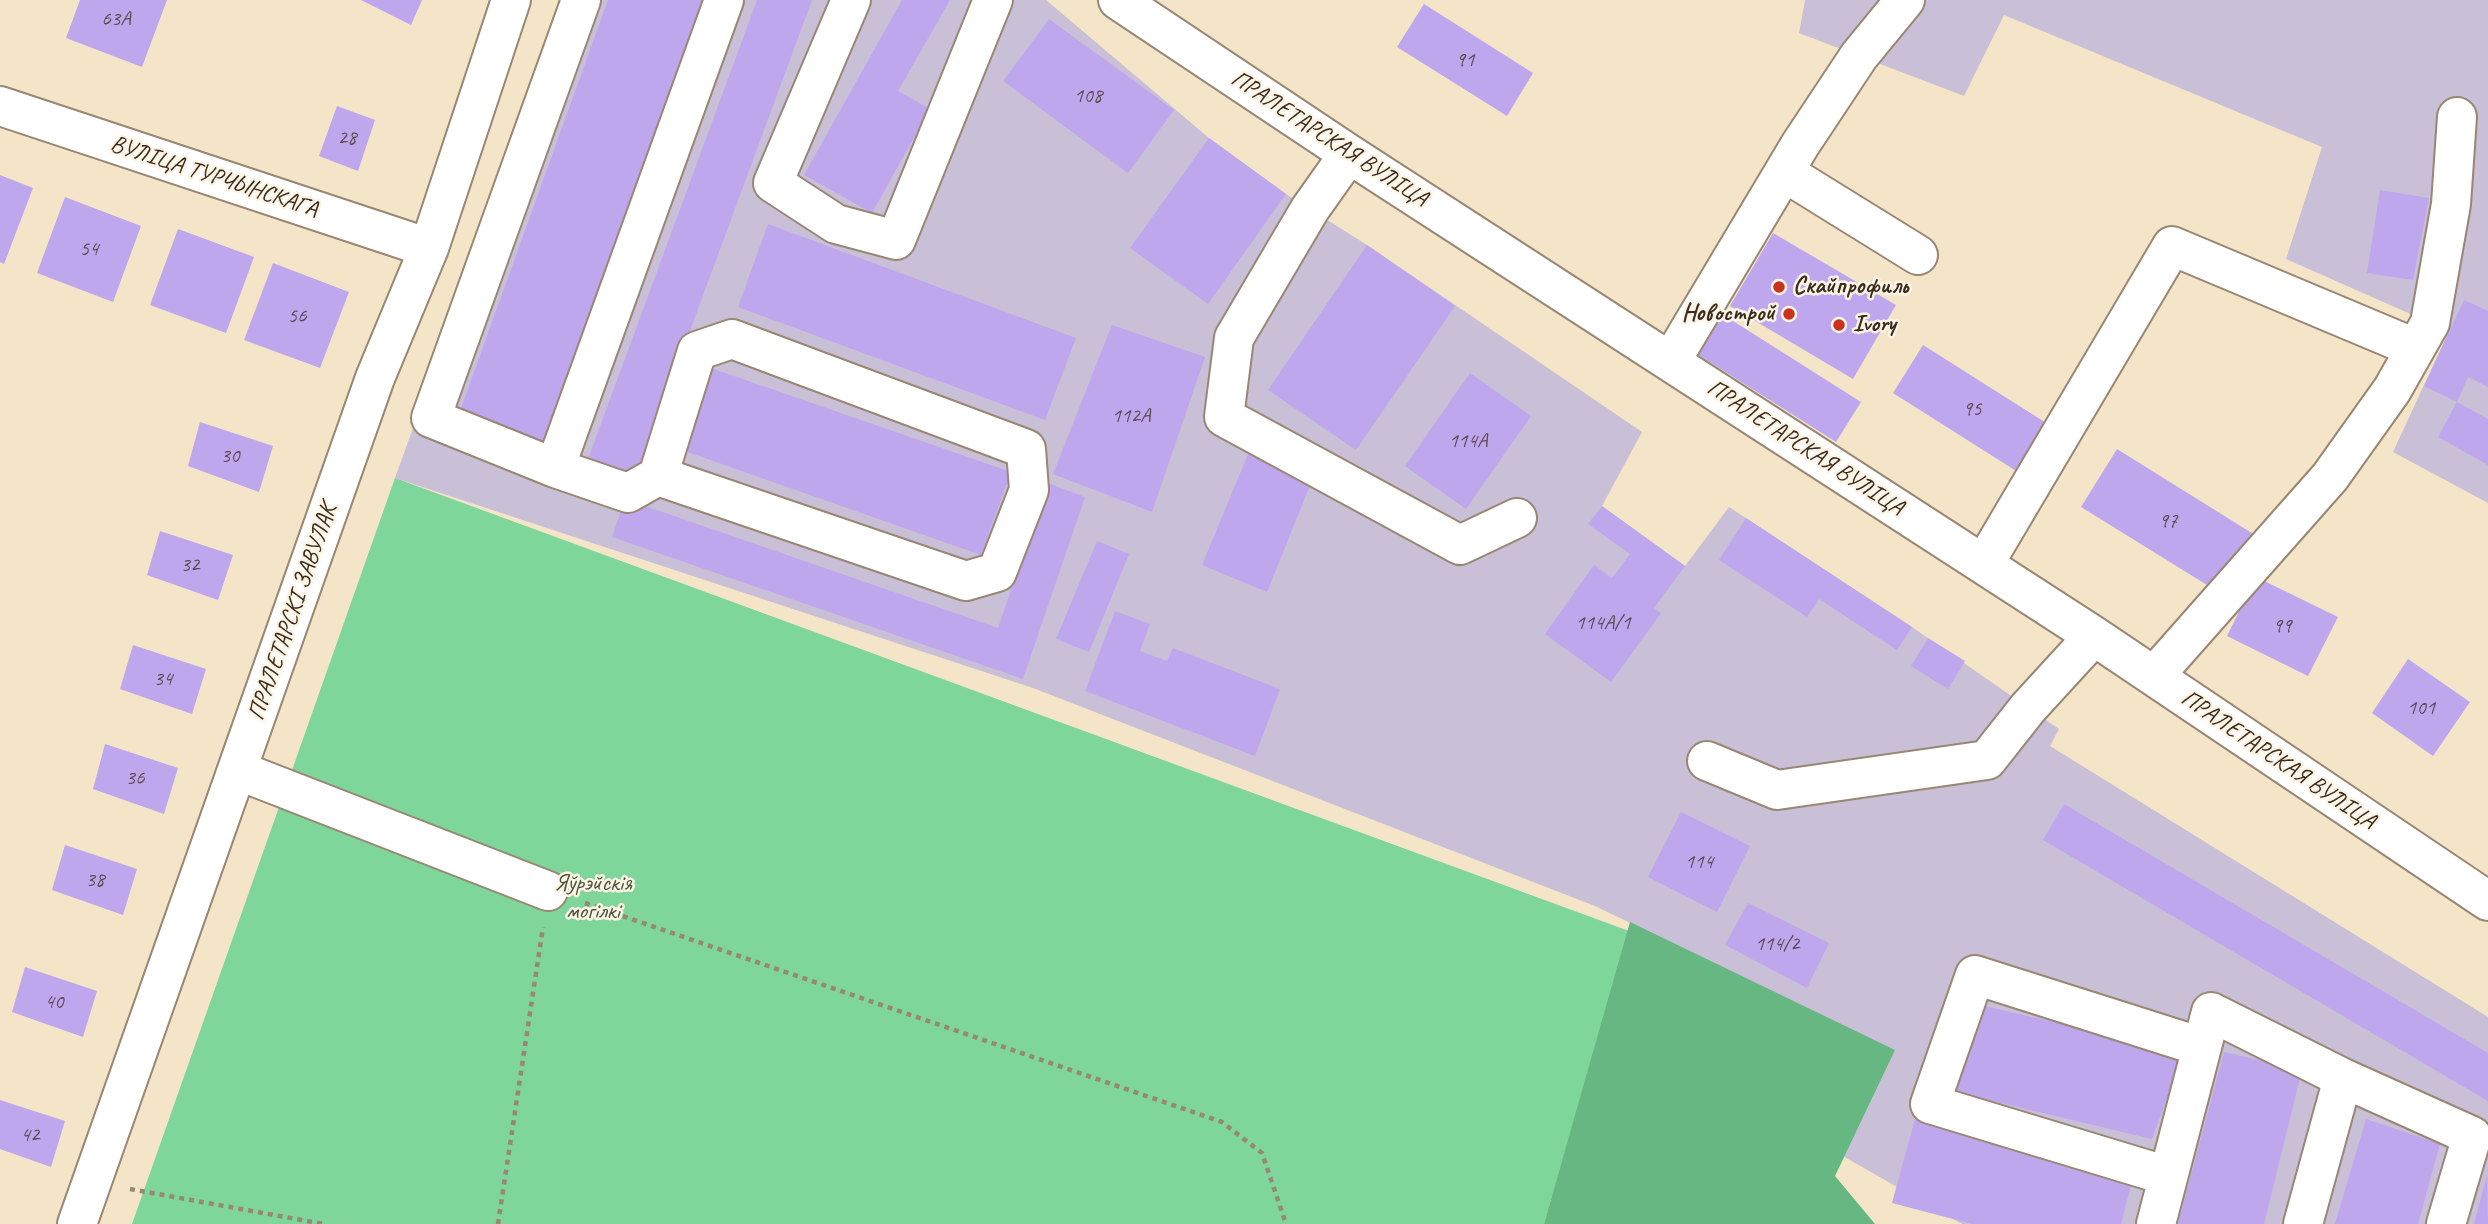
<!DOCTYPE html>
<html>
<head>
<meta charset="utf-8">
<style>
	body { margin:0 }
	canvas { display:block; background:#f4e4c8 }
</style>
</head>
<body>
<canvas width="2488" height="1224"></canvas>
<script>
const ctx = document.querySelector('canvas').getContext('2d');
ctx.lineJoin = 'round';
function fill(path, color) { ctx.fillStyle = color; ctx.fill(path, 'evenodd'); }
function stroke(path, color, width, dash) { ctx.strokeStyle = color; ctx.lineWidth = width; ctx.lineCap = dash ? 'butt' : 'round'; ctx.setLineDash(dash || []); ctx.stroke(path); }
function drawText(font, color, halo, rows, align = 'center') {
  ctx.font = font + ' Caveat,sans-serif'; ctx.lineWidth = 5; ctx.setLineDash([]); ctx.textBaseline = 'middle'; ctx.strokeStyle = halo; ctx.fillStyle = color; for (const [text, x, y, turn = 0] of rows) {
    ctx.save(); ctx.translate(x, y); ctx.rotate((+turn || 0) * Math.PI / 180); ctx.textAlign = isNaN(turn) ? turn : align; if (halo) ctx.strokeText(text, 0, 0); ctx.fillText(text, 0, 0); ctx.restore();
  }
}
const industrial = new Path2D(`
	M567 0H1046L1209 138 1286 194 1367 245 1642 432 1602 506 1685 566 1729 507 1912 627 2059 729 2050 746 2488 1017V1224H1962L1841 1155 1894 1050 1595 906 1033 688 395 478Z
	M1805 0H2488V503L2393 452 2449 331 2286 259 2322 147 2004 15 1964 96 1799 33Z`);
const green = new Path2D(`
	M395 478 1629 931 1544 1224H132Z`);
const forest = new Path2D(`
	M1630 922 1895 1050 1835 1176 1875 1224H1544Z`);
const building = new Path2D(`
	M80 0H167L142 67 66 38Z
	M361 0H422L411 25Z
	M608 0H706L546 443 460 411Z
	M757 0H812L636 477 588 459Z
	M902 0H950L898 91 930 109 872 213 804 175Z
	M1424 4 1533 73 1507 116 1397 47Z
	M1049 19 1174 110 1128 173 1003 81Z
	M337 106 375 120 358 171 319 156Z
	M1209 138 1286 194 1208 304 1130 248Z
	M0 175 33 188 4 264 0 262Z
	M2380 190 2429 198 2413 280 2367 273Z
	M65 197 141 226 113 302 37 273Z
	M768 224 1076 338 1045 420 738 307Z
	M178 229 254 257 226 333 150 305Z
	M1773 233 1896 305 1853 379 1730 306Z
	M1367 245 1455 306 1356 450 1268 390Z
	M273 263 349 292 320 368 244 340Z
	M2464 300 2488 311V387L2468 377 2457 402 2424 386Z
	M1722 314 1861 402 1836 442 1697 354Z
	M1112 325 1205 357 1152 512 1053 474Z
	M1923 345 2051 426 2021 474 1893 393Z
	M708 367 1011 472 981 555 679 449Z
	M1470 373 1531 416 1466 509 1405 466Z
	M2457 402 2488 419V465L2438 437Z
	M200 422 273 446 259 492 188 466Z
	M2117 449 2255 535 2220 593 2081 507Z
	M1249 452 1313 478 1267 592 1202 565Z
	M1048 483 1085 497 1023 679 612 537 625 499 998 628Z
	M1602 506 1685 566 1654 608 1661 613 1611 682 1545 634 1594 565 1612 578 1630 554 1588 524Z
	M1746 518 1912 627 1897 650 1819 599 1807 617 1719 560Z
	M160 531 233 555 218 600 147 575Z
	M1097 541 1129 554 1089 652 1056 639Z
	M2256 577 2338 617 2308 676 2227 636Z
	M1115 611 1150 624 1140 651 1167 661 1173 648 1280 689 1255 756 1085 691Z
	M1928 638 1965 661 1948 689 1911 666Z
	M133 645 206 669 192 714 120 689Z
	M2408 659 2470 702 2433 756 2372 713Z
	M105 744 178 768 164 814 93 789Z
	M2064 804 2488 1053V1101L2043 840Z
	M1681 812 1750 846 1717 912 1648 877Z
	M65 845 137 869 123 915 52 890Z
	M1748 903 1829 943 1807 988 1725 945Z
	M25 967 97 991 83 1037 12 1012Z
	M1980 1005 2184 1052 2152 1139 1950 1091Z
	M2224 1052 2302 1070 2264 1224H2178Z
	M0 1100 65 1121 51 1167 0 1149Z
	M1915 1119 2133 1178 2121 1224H1972L1892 1203Z
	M2366 1119 2440 1144 2418 1224H2335Z
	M2487 1175 2488 1224H2474Z`);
const path = new Path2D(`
	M585 903 1222 1122 1262 1153 1286 1224
	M130 1189 324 1224
	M498 1224 543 927`);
const minor = new Path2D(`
	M581 0 431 418 555 468 724 0
	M851 0 773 183 836 224 896 240 993 0
	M1118 0 1349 154 2094 636 2488 901
	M0 106 429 248
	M1349 154 1310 209 1234 338 1224 417 1460 545 1517 518
	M1784 172 1918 255
	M1671 361 1800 145 1859 56 1905 0
	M555 468 628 493 658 476 966 581 997 572 1029 490 1026 449 732 339 697 351 658 476
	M1984 564 2172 246 2415 348
	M2154 676 2330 477 2392 390 2430 323 2451 204 2457 117
	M1707 761 1777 790 1987 760 2028 708 2094 636
	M237 770 548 891
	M2168 1176 1930 1104 1975 975 2202 1047
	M77 1224 375 378 429 248 511 0
	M2156 1224 2211 1012 2343 1078 2472 1136 2446 1224
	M2303 1224 2343 1078`);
const markers = [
	[1779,287,7,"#c8321e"],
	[1789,314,7,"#c8321e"],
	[1839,325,7,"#c8321e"]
];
const numberNames = [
	["63А",116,19],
	["91",1465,60],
	["108",1088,96],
	["28",347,138],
	["54",89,249],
	["56",297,316],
	["95",1972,409],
	["112А",1131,416],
	["114А",1468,441],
	["30",230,456],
	["97",2168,521],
	["32",190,565],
	["114А/1",1603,623],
	["99",2282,626],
	["34",163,679],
	["101",2421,708],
	["36",135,778],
	["114",1699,862],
	["38",95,880],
	["114/2",1777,944],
	["40",54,1002],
	["42",30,1135]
];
const streetNames = [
	["ПРАЛЕТАРСКАЯ ВУЛІЦА",1329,139,33],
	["ВУЛІЦА ТУРЧЫНСКАГА",214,177,18],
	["ПРАЛЕТАРСКАЯ ВУЛІЦА",1805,448,33],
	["ПРАЛЕТАРСКІ ЗАВУЛАК",293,612,-71],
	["ПРАЛЕТАРСКАЯ ВУЛІЦА",2278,760,34]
];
const poiNames = [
	["Скайпрофиль",1793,287],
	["Новострой",1775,314,"right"],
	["Ivory",1853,325]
];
const parkNames = [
	["Яўрэйскія",593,884],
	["могілкі",593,912]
];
fill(industrial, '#c9bfd7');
fill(green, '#7ed69a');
fill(forest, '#66b782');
fill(building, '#bfa7ed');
stroke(minor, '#988773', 42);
stroke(path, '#988773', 4.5, [5, 5]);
stroke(minor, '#fff', 38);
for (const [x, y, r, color] of markers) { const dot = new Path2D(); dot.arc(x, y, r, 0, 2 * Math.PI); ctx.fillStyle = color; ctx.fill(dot); stroke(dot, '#fcf5e5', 2.5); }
drawText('21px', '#5c4952', null, numberNames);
drawText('24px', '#3b2a1e', '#fcf5e5', streetNames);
drawText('bold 24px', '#3b2a1e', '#fcf5e5', poiNames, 'left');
drawText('24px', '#4c553d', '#fcf5e5', parkNames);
</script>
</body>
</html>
